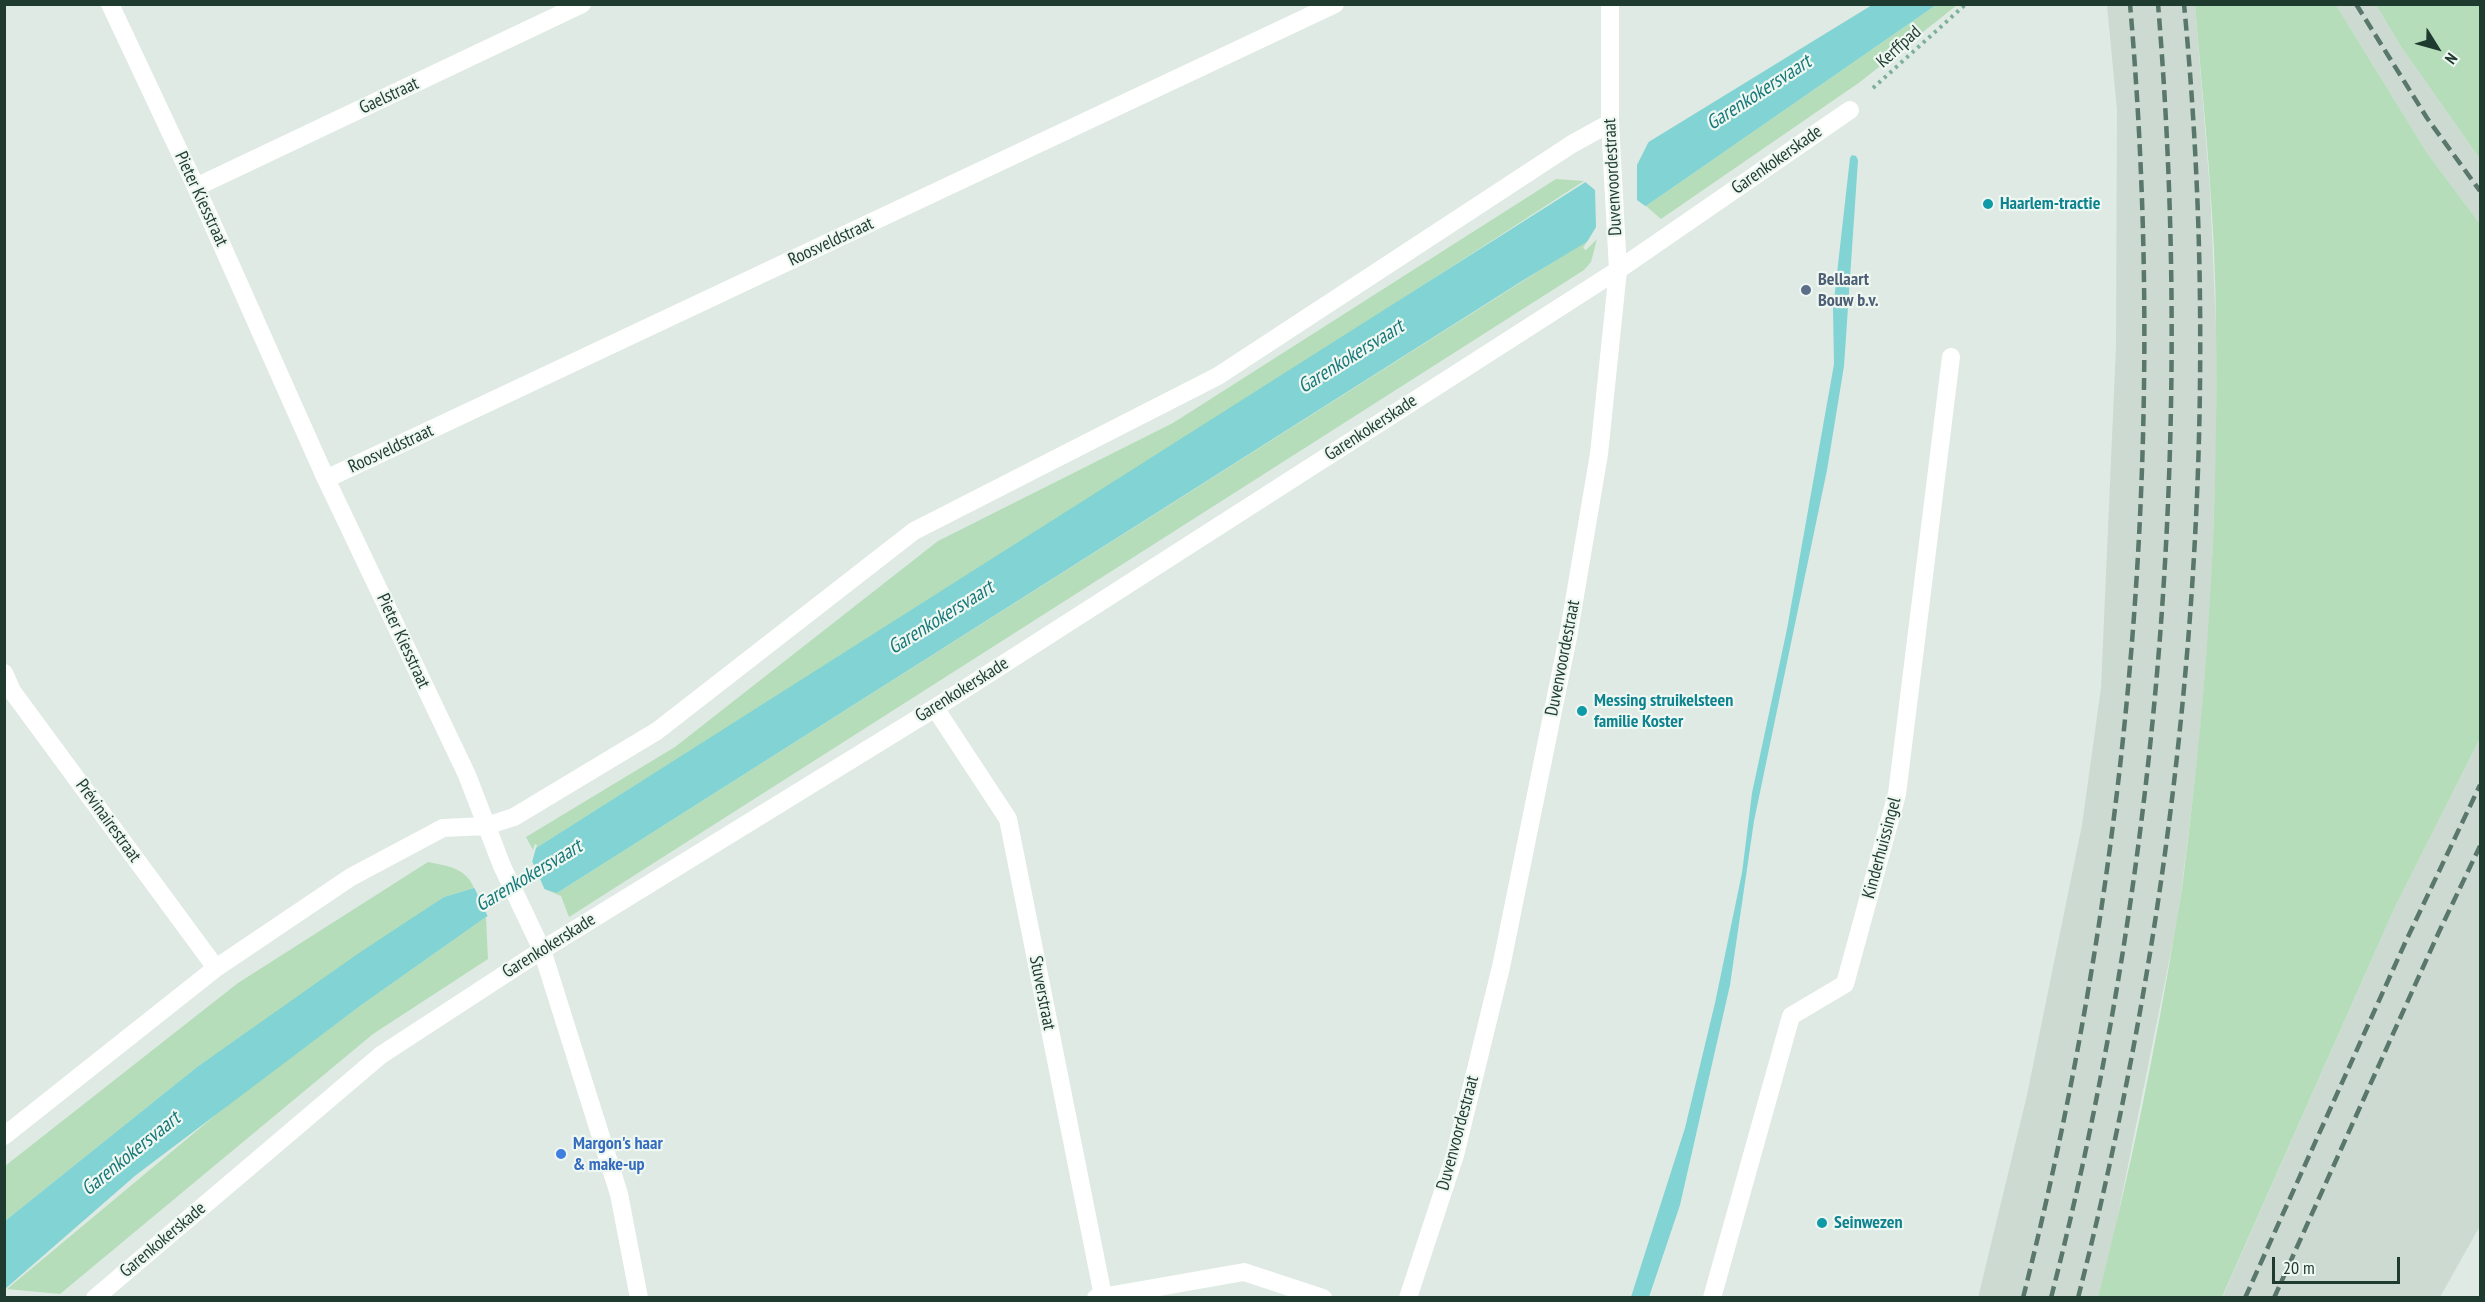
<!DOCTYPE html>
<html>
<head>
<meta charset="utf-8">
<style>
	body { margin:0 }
	#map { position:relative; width:2485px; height:1302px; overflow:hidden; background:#deeae3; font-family:"PT Sans Narrow",sans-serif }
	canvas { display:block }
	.frame { position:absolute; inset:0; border:6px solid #1f3b2f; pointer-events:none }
	.north { position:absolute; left:2407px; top:18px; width:60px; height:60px; -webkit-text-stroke:4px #eef7f1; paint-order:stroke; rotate:127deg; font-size:16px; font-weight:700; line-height:24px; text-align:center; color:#1f3b2f }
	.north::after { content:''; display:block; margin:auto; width:21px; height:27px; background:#1f3b2f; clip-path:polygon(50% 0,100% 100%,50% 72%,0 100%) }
	.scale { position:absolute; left:2272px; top:1257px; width:128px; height:27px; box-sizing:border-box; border:3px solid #1f3b2f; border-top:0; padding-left:8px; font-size:18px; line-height:21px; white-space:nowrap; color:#1f3b2f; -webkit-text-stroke:4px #eef7f1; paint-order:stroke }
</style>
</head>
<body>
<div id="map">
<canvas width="2485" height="1302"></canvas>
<div class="frame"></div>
<div class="north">N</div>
<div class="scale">20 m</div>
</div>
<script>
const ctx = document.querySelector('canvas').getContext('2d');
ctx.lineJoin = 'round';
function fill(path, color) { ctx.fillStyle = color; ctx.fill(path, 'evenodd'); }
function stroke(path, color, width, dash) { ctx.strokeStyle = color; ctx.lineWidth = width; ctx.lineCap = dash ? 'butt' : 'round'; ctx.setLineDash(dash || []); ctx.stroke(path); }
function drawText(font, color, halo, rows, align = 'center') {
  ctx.font = font + ' "PT Sans Narrow",sans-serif'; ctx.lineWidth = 4.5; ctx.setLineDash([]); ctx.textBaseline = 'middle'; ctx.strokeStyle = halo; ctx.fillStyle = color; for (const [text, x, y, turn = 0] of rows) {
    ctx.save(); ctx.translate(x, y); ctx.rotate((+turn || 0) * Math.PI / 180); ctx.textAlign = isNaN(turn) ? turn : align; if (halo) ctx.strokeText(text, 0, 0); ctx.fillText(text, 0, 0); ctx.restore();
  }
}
const built = new Path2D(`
	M2107 5H2195L2210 191 2216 328V457L2210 614 2199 747 2178 917 2114 1235 2098 1297 1978 1298 2027 1095 2082 825 2101 688 2116 347 2117 110Z
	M2336 5H2376L2402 48 2480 159V224L2427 153Z
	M2480 738V1226L2440 1297 2222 1298 2394 909Z`);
const green = new Path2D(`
	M1936 5H1957L1860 82 1661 219 1646 206Z
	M2195 5H2336L2427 153 2480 224V738L2394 909 2222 1297H2098C2130 1173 2156 1046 2177 919 2183 887 2186 854 2190 822 2210 659 2218 495 2216 331 2216 222 2204 113 2195 5Z
	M2376 5H2480V159L2402 48Z
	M1556 179 1584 181 1320 352 536 848 537 845 535 844 533 850 526 837 675 747 938 541 1173 423Z
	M1597 239 1591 262 1584 270 569 917 561 896 544 889 557 893 1583 243 1587 242 1583 248 1586 250Z
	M428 862C448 866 466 868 474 888L444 897 197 1067 5 1221V1166L238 983Z
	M486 917 488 959 373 1034 60 1294 7 1289 230 1103 360 1006Z`);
const water = new Path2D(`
	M1872 5H1936L1646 206 1522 281 557 893 544 889 486 917 360 1006 136 1175 5 1289V1221L197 1067 359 953 444 897 474 888 532 862 536 848 1647 143Z
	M1852 155 1856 156 1858 160 1844 366 1827 470 1754 821 1730 985 1680 1205 1649 1297H1631L1685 1128 1715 1003 1742 873 1752 793 1787 629 1834 364 1833 309 1850 158Z`);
const pier = new Path2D(`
	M1646 140 1649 141 1637 165V200L1648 208 1584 247 1596 227 1595 190 1584 181Z
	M536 845 532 861 545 890 558 896 544 892 489 919 473 885 529 860Z`);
const path = new Path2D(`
	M1873 88 1966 4`);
const service = new Path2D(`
	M1712 1298 1791 1016 1845 984 1897 794 1951 357`);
const minor = new Path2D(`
	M110 4 196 187 326 479 467 775 502 866 542 950 619 1194 639 1298
	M196 187 582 4
	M326 479 1335 4
	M4 673 12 691 216 968
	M935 708 1008 819 1103 1296
	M4 1136 216 968 351 877 443 828 486 826 514 817 657 731 914 531 1218 376 1572 144 1610 123
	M95 1298 381 1055 542 950 935 708 1618 270 1850 110
	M1096 1298 1244 1272 1323 1298
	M1408 1298 1455 1155 1501 967 1568 637 1599 454 1618 270 1610 123V4`);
const rail = new Path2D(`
	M2356 4 2427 118 2480 191
	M2023 1298C2130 875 2168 439 2130 4
	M2051 1298C2159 877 2194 437 2158 4
	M2078 1298C2185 878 2226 436 2184 4
	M2245 1298 2405 943 2480 785
	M2274 1298 2438 934 2480 846`);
const markers = [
	[1988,204,6,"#0f9aa8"],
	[1806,290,6,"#5c6f8a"],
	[1582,711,6,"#0f9aa8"],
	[561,1154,6,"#3f7fe0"],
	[1822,1223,6,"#0f9aa8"]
];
const streetNames = [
	["Kerffpad",1899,47,-42],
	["Gaelstraat",389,96,-25],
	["Garenkokerskade",1777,160,-35],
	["Duvenvoordestraat",1613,177,-93],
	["Pieter Kiesstraat",201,199,65],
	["Roosveldstraat",831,242,-25],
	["Garenkokerskade",1371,428,-33],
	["Roosveldstraat",391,449,-25],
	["Pieter Kiesstraat",403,641,65],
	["Duvenvoordestraat",1563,658,-79],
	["Garenkokerskade",962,690,-32],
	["Prévinairestraat",108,821,54],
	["Kinderhuissingel",1882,848,-75],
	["Garenkokerskade",549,946,-32],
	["Stuverstraat",1042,993,79],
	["Duvenvoordestraat",1458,1133,-75],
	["Garenkokerskade",163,1240,-40]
];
const cultureNames = [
	["Haarlem-tractie",2000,204],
	["Messing struikelsteen",1594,701],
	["familie Koster",1594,722],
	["Seinwezen",1834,1223]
];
const serviceNames = [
	["Bellaart",1818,280],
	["Bouw b.v.",1818,301]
];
const shopNames = [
	["Margon's haar",573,1144],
	["& make-up",573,1165]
];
const waterNames = [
	["Garenkokersvaart",1759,93,-33],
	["Garenkokersvaart",1351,357,-32],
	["Garenkokersvaart",941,618,-32],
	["Garenkokersvaart",529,876,-31],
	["Garenkokersvaart",131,1154,-39]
];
fill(built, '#ccdad2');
fill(green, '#b5ddba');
fill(water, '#82d3d3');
fill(pier, '#deeae3');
stroke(path, '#7db098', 4, [3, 4.5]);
stroke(service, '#fff', 18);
stroke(minor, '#fff', 18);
stroke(rail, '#59776a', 4.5, [12, 6]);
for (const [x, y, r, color] of markers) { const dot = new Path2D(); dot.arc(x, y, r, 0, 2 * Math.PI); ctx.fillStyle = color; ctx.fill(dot); stroke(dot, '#eef7f1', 2); }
drawText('18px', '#1f3b2f', '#eef7f1', streetNames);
drawText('bold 18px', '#0d838f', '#eef7f1', cultureNames, 'left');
drawText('bold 18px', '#4e5e75', '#eef7f1', serviceNames, 'left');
drawText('bold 18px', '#366cbe', '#eef7f1', shopNames, 'left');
drawText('italic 20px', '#177879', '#eef7f1', waterNames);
</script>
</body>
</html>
